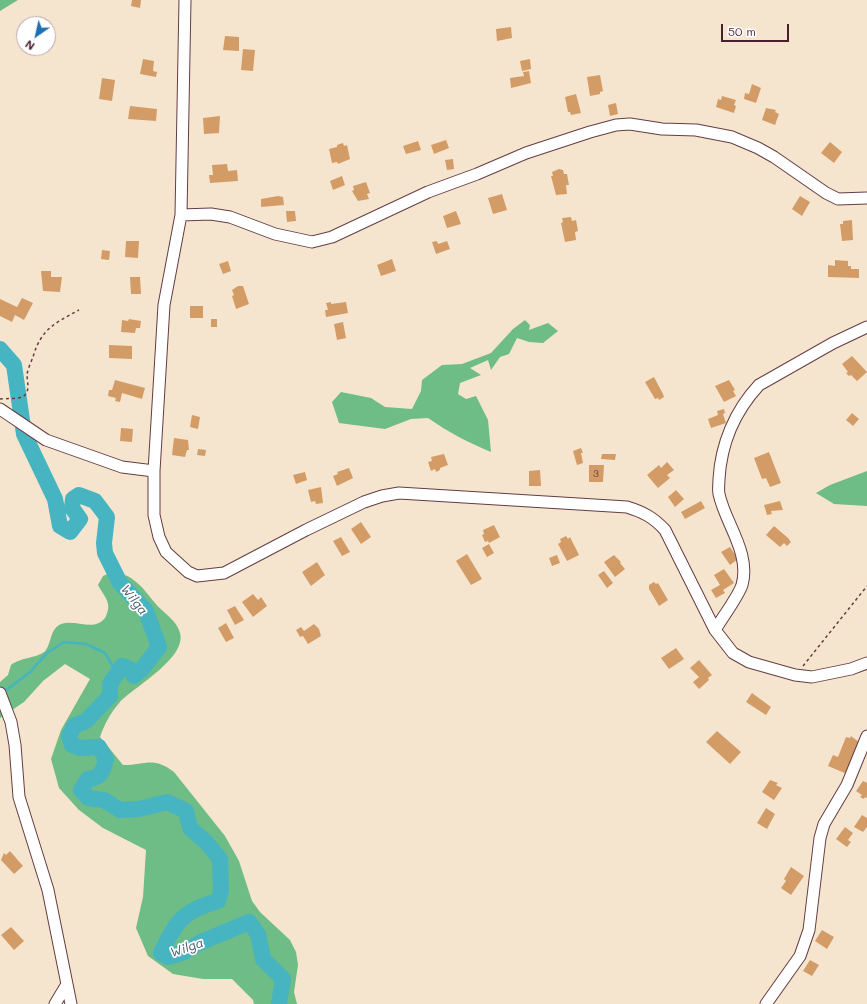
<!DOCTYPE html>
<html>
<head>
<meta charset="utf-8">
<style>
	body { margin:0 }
	#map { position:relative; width:867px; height:1004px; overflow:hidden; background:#f6e5ce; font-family:Mali,sans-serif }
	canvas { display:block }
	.north { position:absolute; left:16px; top:16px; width:40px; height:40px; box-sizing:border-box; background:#fff; border:1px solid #b7a5aa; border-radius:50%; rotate:214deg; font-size:11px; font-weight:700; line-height:16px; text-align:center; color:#4a1f2b }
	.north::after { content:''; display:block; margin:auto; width:14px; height:18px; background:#1f6fb2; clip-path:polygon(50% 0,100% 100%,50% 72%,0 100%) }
	.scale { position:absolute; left:721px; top:24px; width:68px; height:18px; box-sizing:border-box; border:2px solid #4a1f2b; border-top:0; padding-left:5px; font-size:12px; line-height:14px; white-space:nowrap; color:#4a1f2b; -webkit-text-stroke:3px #fff; paint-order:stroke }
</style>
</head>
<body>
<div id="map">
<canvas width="867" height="1004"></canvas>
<div class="north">N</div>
<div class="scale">50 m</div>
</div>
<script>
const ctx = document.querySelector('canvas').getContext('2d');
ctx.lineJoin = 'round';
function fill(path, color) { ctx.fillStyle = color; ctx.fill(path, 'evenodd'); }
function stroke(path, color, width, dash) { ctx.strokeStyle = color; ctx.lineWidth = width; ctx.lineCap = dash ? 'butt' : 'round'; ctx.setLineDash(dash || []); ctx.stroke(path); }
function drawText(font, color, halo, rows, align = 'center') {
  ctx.font = font + ' Mali,sans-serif'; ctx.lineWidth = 3.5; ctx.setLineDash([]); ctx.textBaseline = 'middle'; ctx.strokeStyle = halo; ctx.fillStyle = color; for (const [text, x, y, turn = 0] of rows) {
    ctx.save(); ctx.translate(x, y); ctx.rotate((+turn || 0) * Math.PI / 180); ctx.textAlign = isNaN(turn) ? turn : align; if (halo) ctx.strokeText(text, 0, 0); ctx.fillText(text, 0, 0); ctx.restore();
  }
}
const forest = new Path2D(`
	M0 0H18L0 11Z
	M525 320 530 325 529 330 548 323 558 331 543 343 529 342 517 338 509 354 500 357 491 370 488 360 470 368 481 375 460 383 458 394 466 399 476 396 488 420 491 452C469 443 448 432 428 418L411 419 385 429 339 423 332 402 341 392 371 398 385 407 412 409 421 391 422 380 442 365 462 364 491 353 513 329Z
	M867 471V506L834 504 816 493 830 485Z
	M112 572C132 573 143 588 155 603 163 613 177 620 180 633 187 658 134 687 120 702 111 712 104 725 100 737L123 765C146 765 153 756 174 772L225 836 239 861 252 901 260 912 290 940 296 952 298 965 294 992 297 1004H254L253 1000 232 979H203L173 974 148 956 136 928 143 897 146 850 103 828 79 810 59 788 51 759 61 730 90 679 65 664 43 681 24 702 0 718V682L8 675 11 665C21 657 40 658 46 650 52 641 50 629 61 624 76 619 94 632 105 618 107 615 109 608 108 604 107 598 101 591 98 585L103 576Z`);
const stream = new Path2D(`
	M5 691 30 672 47 653 64 642 86 644 105 653 116 672`);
const river = new Path2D(`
	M0 349 14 365 24 434 55 499 60 526 70 532 80 519 72 508 73 499 79 495 95 501 107 517 104 543 105 553 120 583 146 611 159 647 142 669 134 676 130 669 122 666 110 684V696L86 721 74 726 69 736 72 745 80 748 99 747 106 759C103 771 101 778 88 779L81 790 88 798 104 800 120 810 139 809 167 802 186 811 190 828 206 842 220 859 221 891 218 901C182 911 177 921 161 953L168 957 184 952 199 943 249 922 258 934 263 959 283 979 279 1004`);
const building = new Path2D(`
	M132 0H141L140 8 131 6Z
	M511 27 512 38 497 41 496 29Z
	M225 36 239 37V51L223 50Z
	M243 49 255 50 253 71 241 70Z
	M143 59 154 61 153 71 157 72 156 77 140 74Z
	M530 59 531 69 522 71 520 61Z
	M529 71 531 83 511 88 510 78 524 76 523 72Z
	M600 75 603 91 600 92V94L590 96 587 77Z
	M102 78 115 80 112 101 99 99Z
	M752 84 761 88 756 103 744 99 745 93 749 94Z
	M576 94 581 113 571 115 570 112H568L565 97Z
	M722 96 736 100 734 105 736 106 734 113 716 107 718 99 721 100Z
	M616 103 618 114 610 116 608 105Z
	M130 106 157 109 156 121 128 119Z
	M766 108 776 110 775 112 779 114 775 125 762 120Z
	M220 116 219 133 204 134 203 118Z
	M446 140 449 148 434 154 431 145Z
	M418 141 421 150 406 154 403 146Z
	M830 142 842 152 834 163 821 153Z
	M343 143 344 146 347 145 350 159 338 164 337 162 332 163 329 149 337 147V145Z
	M453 159 454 169 447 170 445 160Z
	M227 164 228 171 237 170 238 181 210 183 209 175H213L212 165Z
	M559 169 563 170 564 174H567L569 185H566L567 194 556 195 551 176H553L552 172Z
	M342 176 345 185 333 190 330 181Z
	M366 182 370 193 367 194 369 199 358 201 352 191 354 190 353 186Z
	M502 194 507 210 493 214 488 198Z
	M278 196 283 197 284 205 261 207V199Z
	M800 196 810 202 802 216 792 209Z
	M286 211H295L296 221 287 222Z
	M456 211 461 224 447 228 443 216Z
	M571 217 572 221 576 220 578 231 575 232 576 240 565 242 561 223 563 222 562 218Z
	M852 220 853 240 842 241 840 224H843V221Z
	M126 241H139L138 258 125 257Z
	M437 241 438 244 447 241 450 249 436 254 432 242Z
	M102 250 110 251 109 260 101 259Z
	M392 259 396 271 381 276 377 265Z
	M835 260 848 261V266H851V269H859V278L828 277V265L835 266Z
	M228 261 231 271 223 274 219 264Z
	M41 271H51V277H62L60 292 43 291Z
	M130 277H140L141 294H131Z
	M238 286H243L249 304 236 309 232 296 234 295 232 290Z
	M22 298 33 303 24 320 15 315 12 322 0 316V299L17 307Z
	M331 302V304L346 302 348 313 326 317 325 310H328L326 303Z
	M190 306H203V318H190Z
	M129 319 141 321 140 328H136L135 333 121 332 122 320 128 321Z
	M211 319H217V327H211Z
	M343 322 346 338 337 340 334 324Z
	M109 345 132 346V359L109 358Z
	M852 356 867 372 857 381 851 375 849 376 846 373 848 372 842 364Z
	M654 377 663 394 664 397 659 400 658 398 655 399 645 382Z
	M115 380 145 388 142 399 122 393 120 402 115 401 116 398 108 396 109 390H112Z
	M729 380 735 390 733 391 736 396 724 402 715 386Z
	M724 409 725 413 723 414 726 423 711 428 708 419 718 415 717 411Z
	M852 413 859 419 853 426 846 420Z
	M192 415 200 417 198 429 190 427Z
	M121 428 133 429 132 442 120 441Z
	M174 438 188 440 189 450H187L185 457 172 455Z
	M581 448 583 453H581L583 463 577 465 573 451Z
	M198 449 206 450 205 456 197 455Z
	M769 452 781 483 770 487 766 478 762 479 754 458Z
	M444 454 448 465 440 468V470L436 472 435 469 431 471 428 462 432 461 431 457Z
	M602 454H616L615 460 601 459Z
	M667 462 674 470 667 475 670 478 658 488 647 475 659 465 661 468Z
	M589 465H604L603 482H589Z
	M349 468 353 478 337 486 333 476 338 474 337 472Z
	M540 470 541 486H529V471Z
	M305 472 307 480 296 484 293 475Z
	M321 487 323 503 316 504 315 501 311 502 308 490Z
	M676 490 684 499 675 507 668 497Z
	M701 501 705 508 685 519 681 512Z
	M780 501 783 510 771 511 772 514 767 515 764 505Z
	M361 522 371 537 361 544 351 529Z
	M494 525 500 537 489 543 488 541 485 542 482 535 484 534 483 530Z
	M774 526 788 538 791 542 787 546 784 543 780 547 766 535Z
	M566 536 568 539 570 537 579 555 567 561 558 544 561 542 560 539Z
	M341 537 350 552 342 556 333 541Z
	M489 544 494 553 487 557 482 548Z
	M730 547 738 559 730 565 721 552Z
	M467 554 482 579 471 585 456 561Z
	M557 555 560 563 552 566 549 558Z
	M614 555 621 562 620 563 625 569 615 577 604 562Z
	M317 562 325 575 311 586 302 572Z
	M724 569 734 583 723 590 725 593 716 598 711 590 720 585 714 575Z
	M604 571 613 583 607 588 598 575Z
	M654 582 656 584 658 583 668 600 659 606 649 589V585Z
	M253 594 258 600 261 597 267 606 253 617 242 602Z
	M235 606 244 620 235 625 227 610Z
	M226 623 234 638 226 642 218 628Z
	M314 624 319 629 321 636 308 644 303 636 300 637 296 630 301 627 304 631Z
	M676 648 684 659 669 669 661 658Z
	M699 660 712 675 708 678 709 680 699 689 693 682 699 677 690 668Z
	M752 693 771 707 766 715 746 702Z
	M717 731 741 752 730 764 706 742Z
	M851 736 859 742 847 774 828 766 833 755 838 757 846 737 850 738Z
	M770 780 778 783 776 785 782 788 774 800 762 792Z
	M863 781 867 783V798L865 797 864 799 860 797 862 795 856 791Z
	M766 808 775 814 767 829 757 823Z
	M862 815 867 818V827L863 832 854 827Z
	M845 827 853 833 848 840 851 842 847 847 836 839Z
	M10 851 23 866 14 874 1 860 4 853 6 855Z
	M791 867 804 876 791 895 781 888 786 881 784 879Z
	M11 927 24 941 14 950 1 935Z
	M822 930 834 937 827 949 815 941Z
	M810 960 819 965 812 976 803 971Z`);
const path = new Path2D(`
	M0 399C7 398 20 400 25 395 30 390 27 381 27 374 28 369 31 362 33 357 41 329 55 323 79 310
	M803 666 867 586`);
const minor = new Path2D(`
	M185 0 181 215 164 305 154 471V515L159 537 166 552 188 572 197 576 224 573 306 530 364 502 382 496 399 493 627 507C643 512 653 517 665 530L715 630 733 653 749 662 795 675 812 677 851 669 867 663
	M181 215 211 214 230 217 275 234 312 242 332 237 428 192 477 174 526 153 590 132 616 125 630 124 662 129 696 130 732 137 758 148 774 157 826 193 838 199 867 198
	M0 409 46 440 122 467 154 471
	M715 630C722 618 738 597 742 585 751 553 725 523 719 494 718 489 719 484 719 479 721 444 735 411 759 385L833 343 867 327
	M0 693 11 722 15 745 19 797 48 890 71 1004
	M55 1004 67 984
	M766 1004 800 956 809 930 820 838 824 824 847 785 867 736`);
const numberNames = [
	["3",596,474]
];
const waterNames = [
	["Wilga",134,600,52],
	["Wilga",187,948,-19]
];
fill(forest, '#6ebc86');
stroke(stream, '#46b4c1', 2.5);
stroke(river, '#46b4c1', 16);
fill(building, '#d39c67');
stroke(minor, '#643d43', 13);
stroke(path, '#643d43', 1.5, [3, 3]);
stroke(minor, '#fff', 11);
drawText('10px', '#6c3e3a', null, numberNames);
drawText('italic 13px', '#485b67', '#fff', waterNames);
</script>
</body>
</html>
